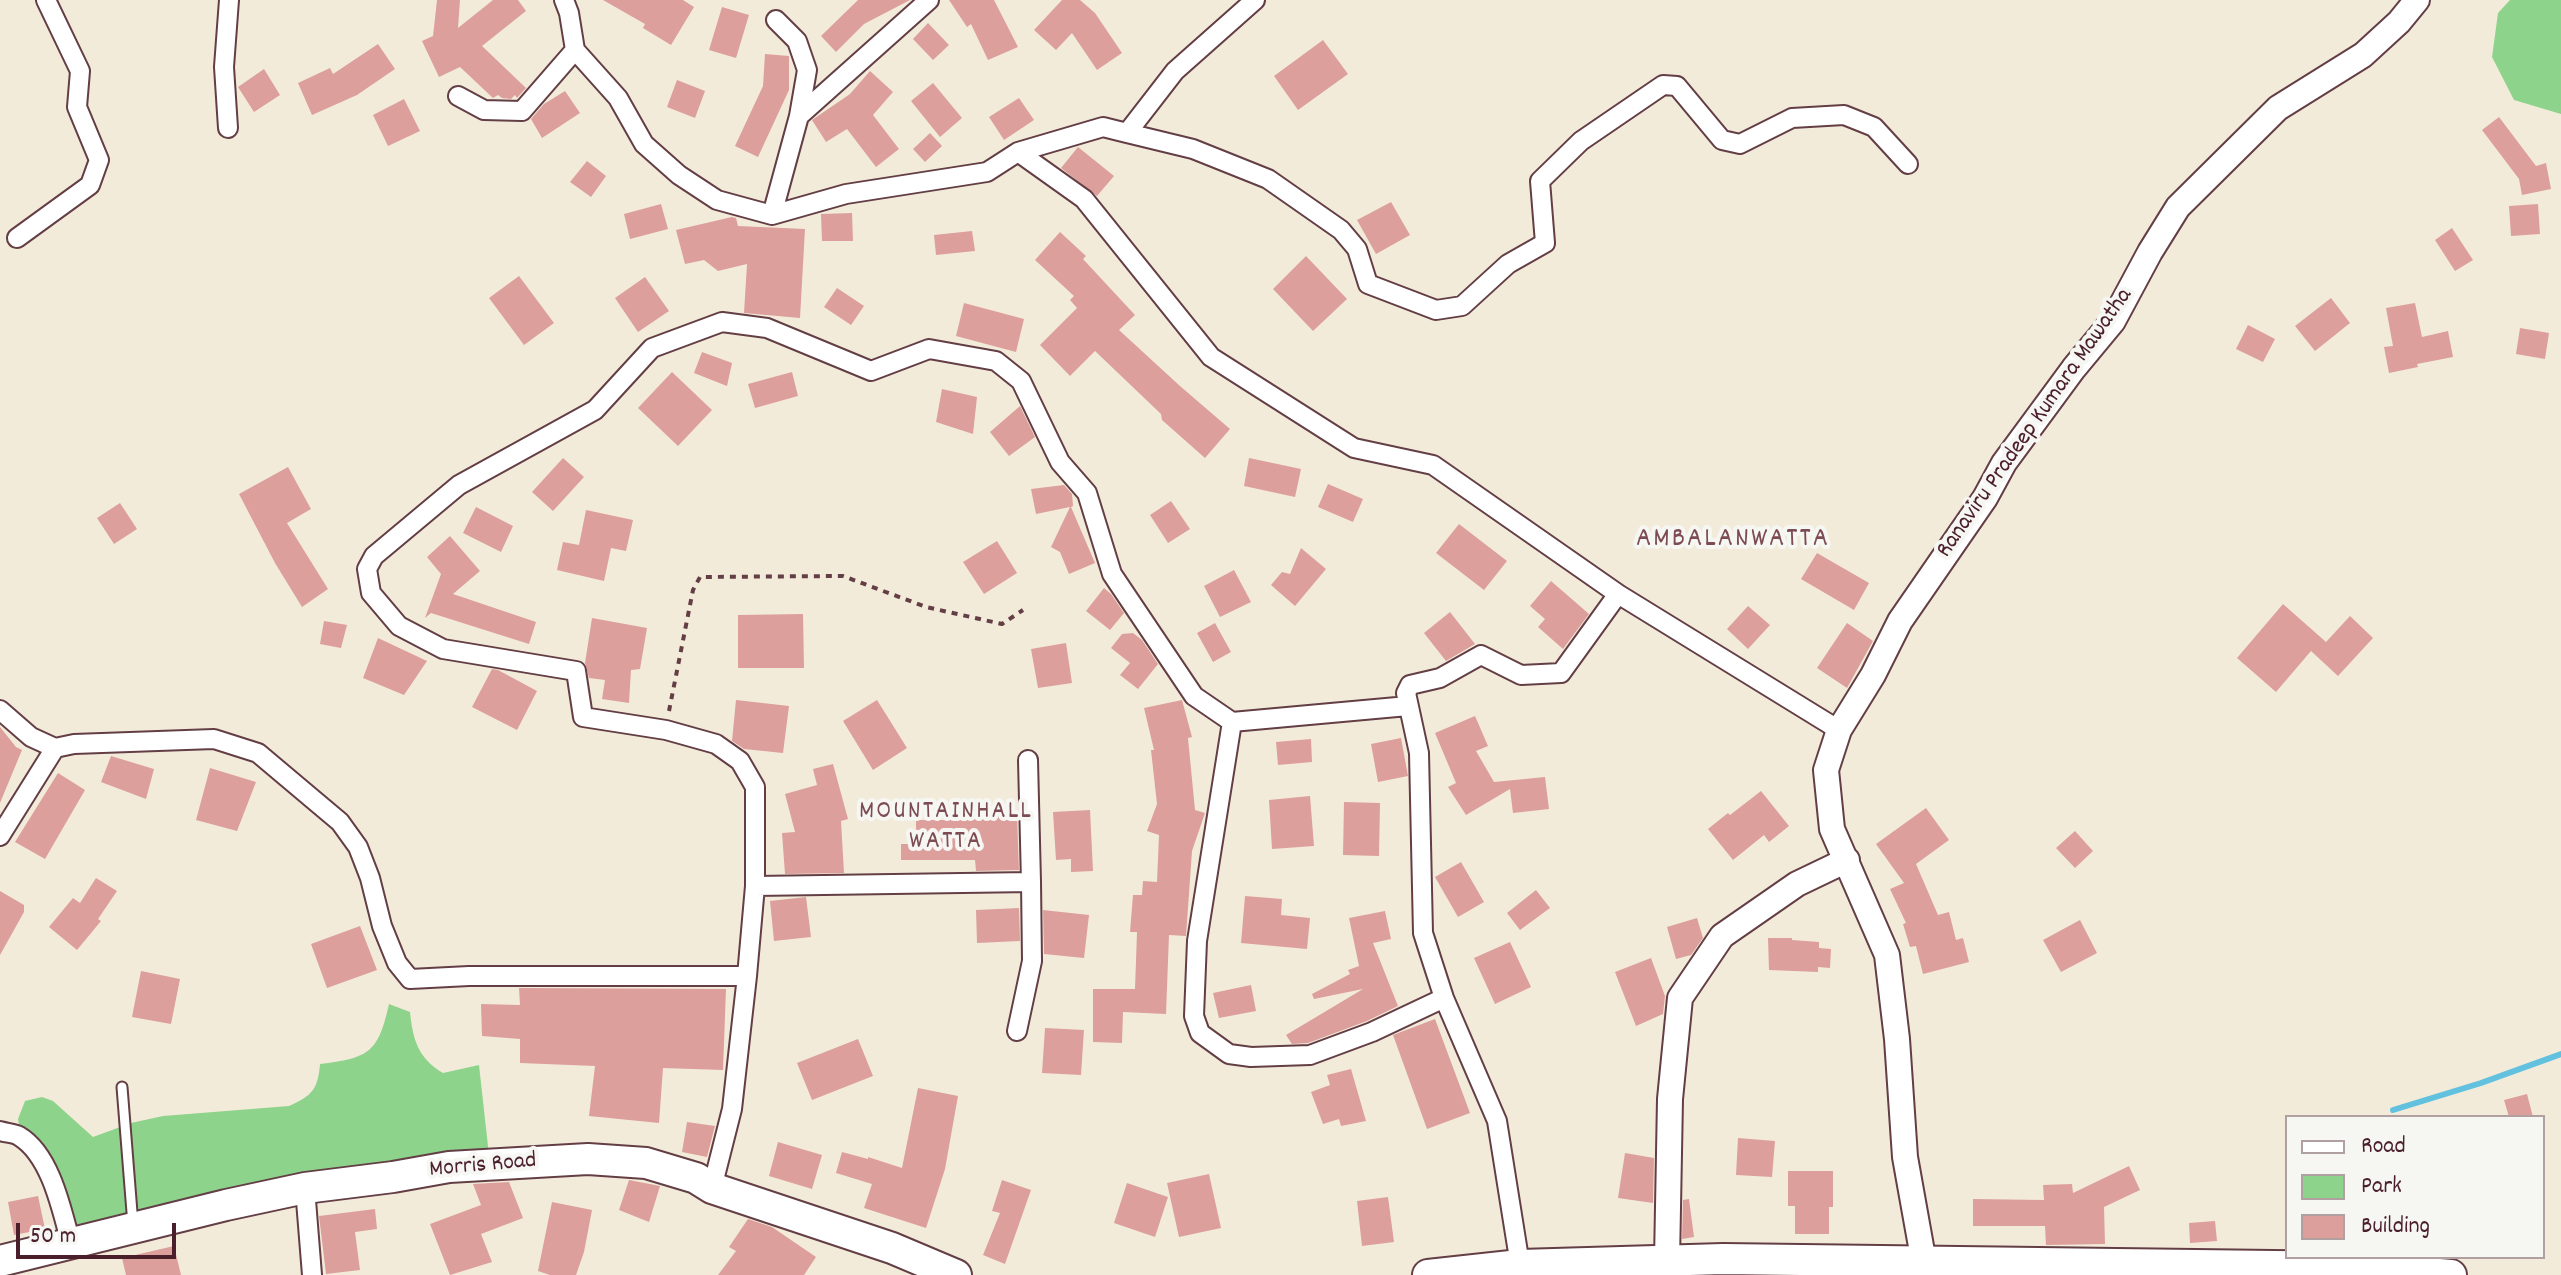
<!DOCTYPE html>
<html>
<head>
<meta charset="utf-8">
<style>
	body { margin:0 }
	#map { position:relative; width:2561px; height:1275px; overflow:hidden; background:#f3ebda; font-family:Dekko,sans-serif }
	canvas { display:block }
	.legend { position:absolute; left:2285px; top:1115px; width:260px; height:144px; box-sizing:border-box; background:#f6f6f2; border:2px solid #b1a0a2; margin:0; padding:10px 14px; list-style:none; font-size:24px; color:#4a1f2b }
	.legend li { display:flex; align-items:center; gap:16px; height:40px }
	.legend b { width:40px; border:2px solid #b1a0a2 }
	.scale { position:absolute; left:16px; top:1223px; width:160px; height:36px; box-sizing:border-box; border:4px solid #4a1f2b; border-top:0; padding-left:10px; font-size:24px; line-height:28px; white-space:nowrap; color:#4a1f2b; -webkit-text-stroke:6px #f6f6f2; paint-order:stroke }
</style>
</head>
<body>
<div id="map">
<canvas width="2561" height="1275"></canvas>
<ul class="legend">
<li><b style="height:10px;background:#fff"></b>Road</li>
<li><b style="height:22px;background:#8ed38c"></b>Park</li>
<li><b style="height:22px;background:#dc9f9c"></b>Building</li>
</ul>
<div class="scale">50 m</div>
</div>
<script>
const ctx = document.querySelector('canvas').getContext('2d');
ctx.lineJoin = 'round';
function fill(path, color) { ctx.fillStyle = color; ctx.fill(path, 'evenodd'); }
function stroke(path, color, width, dash) { ctx.strokeStyle = color; ctx.lineWidth = width; ctx.lineCap = dash ? 'butt' : 'round'; ctx.setLineDash(dash || []); ctx.stroke(path); }
function drawText(font, color, halo, rows, align = 'center') {
  ctx.font = font + ' Dekko,sans-serif'; ctx.lineWidth = 8; ctx.setLineDash([]); ctx.textBaseline = 'middle'; ctx.strokeStyle = halo; ctx.fillStyle = color; for (const [text, x, y, turn = 0] of rows) {
    ctx.save(); ctx.translate(x, y); ctx.rotate((+turn || 0) * Math.PI / 180); ctx.textAlign = isNaN(turn) ? turn : align; if (halo) ctx.strokeText(text, 0, 0); ctx.fillText(text, 0, 0); ctx.restore();
  }
}
const green = new Path2D(`
	M2510 0H2561V114L2514 100 2492 57 2498 13Z
	M389 1004 410 1012C413 1040 418 1058 443 1073L479 1065 490 1164 81 1242 21 1137 18 1119 25 1101 42 1097 53 1101 93 1137 131 1123 163 1116 289 1106C312 1096 318 1089 320 1064 369 1058 378 1053 389 1004Z`);
const stream = new Path2D(`
	M2393 1110 2481 1083 2561 1054`);
const building = new Path2D(`
	M437 0H460L458 28 493 0H518L526 11 482 46 526 88 517 98 515 95 511 99 502 98 498 95 493 98 460 67 439 77 422 41 433 36Z
	M603 0H683L694 7 671 45 643 28 645 24Z
	M858 0H910L864 24 836 52 821 36Z
	M949 0H994L1018 47 988 60 971 24 967 27Z
	M1062 0H1080L1095 13 1122 53 1097 70 1072 33 1056 50 1034 30Z
	M722 7 749 15 736 58 709 50Z
	M928 23 949 45 933 60 913 39Z
	M1323 40 1348 74 1298 110 1274 76Z
	M378 44 395 69 357 95 312 115 298 83 330 68 333 74Z
	M765 54 789 56V90L758 157 735 146 763 86Z
	M264 69 280 95 254 112 238 87Z
	M870 71 893 92 873 115 899 149 876 167 847 129 826 142 812 120 850 94Z
	M677 80 705 91 695 118 667 107Z
	M933 83 962 118 940 137 911 101Z
	M565 91 580 113 542 138 531 119 544 104Z
	M1019 98 1034 120 1004 140 989 117Z
	M404 99 420 131 388 146 373 115Z
	M2499 117 2536 166 2546 163 2551 189 2522 195 2519 179 2482 130Z
	M930 133 942 146 925 162 913 149Z
	M1078 147 1114 176 1097 196 1061 168Z
	M587 161 606 176 591 197 570 182Z
	M1391 202 1410 235 1376 254 1357 220Z
	M661 204 668 229 630 239 624 214Z
	M2538 204 2540 234 2511 236 2509 206Z
	M852 213 853 241H822L821 214Z
	M732 217 736 218 738 226 805 229 800 318 744 313 747 264 718 271 704 260 685 264 676 230Z
	M2452 228 2473 260 2455 271 2435 240Z
	M972 231 975 251 936 255 934 235Z
	M1060 232 1086 256 1083 259 1135 315 1119 330 1180 386 1230 429 1205 458 1162 420 1161 414 1095 351 1070 376 1040 345 1077 308 1070 300 1074 296 1035 260Z
	M1306 256 1347 299 1313 331 1273 289Z
	M519 276 554 323 524 345 489 298Z
	M645 277 669 311 638 332 615 298Z
	M837 288 864 306 851 325 824 307Z
	M2331 298 2350 323 2315 351 2295 326Z
	M964 303 1024 319 1016 352 956 336Z
	M2415 303 2422 337 2448 331 2453 357 2417 364 2418 367 2389 373 2384 347 2393 346 2386 308Z
	M2248 325 2275 339 2263 362 2236 349Z
	M2520 328 2549 333 2545 359 2516 354Z
	M702 352 732 363 727 386 694 373Z
	M672 372 712 410 678 446 638 408Z
	M792 372 798 396 755 408 748 384Z
	M942 389 977 397 973 434 936 422Z
	M1020 406 1035 437 1009 456 990 432Z
	M563 458 584 477 553 511 532 492Z
	M1249 458 1301 469 1295 497 1244 486Z
	M288 467 311 509 287 523 328 589 302 607 275 563 239 494Z
	M1328 484 1363 499 1353 522 1318 507Z
	M1064 485 1072 494 1073 506 1071 507 1095 563 1069 574 1060 552 1051 547 1070 507 1036 514 1031 489Z
	M1171 501 1190 529 1168 543 1150 515Z
	M120 503 137 529 114 544 97 518Z
	M476 507 513 526 501 552 463 533Z
	M586 510 633 520 626 551 611 548 604 581 557 570 563 542 579 545Z
	M1459 524 1507 561 1484 590 1436 553Z
	M450 536 480 571 453 594 536 622 529 644 431 613 425 618 441 574 427 557Z
	M997 541 1017 573 984 594 963 562Z
	M1301 548 1326 569 1295 606 1271 585 1282 572 1290 574Z
	M1817 553 1869 583 1854 610 1801 579Z
	M1234 570 1251 602 1220 617 1204 586Z
	M1551 581 1589 614 1563 649 1538 627 1545 619 1530 606Z
	M1104 588 1111 594 1124 613 1110 630 1086 611Z
	M2283 604 2326 642 2350 616 2373 638 2338 676 2311 651 2276 692 2237 658Z
	M1748 606 1770 625 1748 649 1727 629Z
	M1450 612 1475 644 1446 661 1424 633Z
	M803 614 804 668H738V615Z
	M592 618 647 628 640 669 631 670 629 703 602 699 605 680 589 678 585 663Z
	M324 621 347 625 341 648 320 644Z
	M1215 623 1231 652 1213 662 1197 633Z
	M1847 623 1873 641 1847 688 1817 668Z
	M1133 633 1142 640 1158 664 1138 689 1120 675 1130 663 1111 648 1122 634Z
	M378 638 427 661 404 695 363 678Z
	M1066 643 1072 683 1038 688 1031 649Z
	M492 669 498 670 537 691 517 730 472 707Z
	M736 700 789 706 783 753 744 749 732 741Z
	M877 700 907 748 873 770 843 721Z
	M1182 700 1192 737 1188 738 1195 810 1205 813 1192 851 1186 936 1169 935 1166 1014 1123 1012 1122 1043 1093 1042V989H1135L1137 932H1130L1133 895H1142L1143 881 1157 882 1159 835 1147 831 1157 804 1151 750H1154L1144 708Z
	M1475 716 1488 746 1476 751 1494 782 1545 777 1549 809 1513 813 1510 789 1466 815 1448 787 1456 783 1435 733Z
	M0 727 16 747 22 750 0 803Z
	M1401 738 1408 776 1378 782 1371 744Z
	M1311 739 1312 762 1278 765 1276 742Z
	M111 756 154 769 146 799 101 782Z
	M833 764 848 819 841 821 844 873 785 874 782 833 795 832 785 794 817 785 813 769Z
	M210 768 256 782 237 831 196 820Z
	M58 773 85 790 45 859 15 842Z
	M1761 791 1789 826 1769 842 1764 835 1733 860 1708 829 1728 813 1730 815Z
	M1310 796 1314 846 1272 849 1269 800Z
	M1344 802 1380 803 1379 856 1343 855Z
	M1926 808 1949 840 1916 864 1938 915 1949 912 1956 940 1963 938 1969 962 1923 974 1916 946 1910 947 1903 924 1906 923 1890 889 1904 883 1876 844Z
	M1090 810 1093 871 1071 872V859L1056 860 1053 812Z
	M1017 815 1019 870 976 871 975 860H901V844H916V820H973V817Z
	M2075 831 2093 851 2075 868 2056 848Z
	M1461 862 1484 902 1458 917 1435 877Z
	M96 878 117 891 98 919 101 921 77 950 49 927 73 898 80 903Z
	M1536 890 1550 908 1520 930 1507 913Z
	M0 891 24 905V912L0 955Z
	M1245 896 1282 899 1281 915 1310 918 1307 949 1241 943Z
	M806 897 811 937 774 941 770 901Z
	M1019 908 1020 941 977 943 976 910Z
	M1043 910 1089 915 1084 958 1044 954Z
	M1385 911 1391 939 1373 943 1398 1006 1367 1021 1308 1043 1292 1044 1286 1035 1363 989 1314 999 1312 994 1350 974 1348 970 1359 966 1349 918Z
	M1697 918 1703 938 1691 955 1676 959 1667 927Z
	M2080 920 2097 953 2061 972 2043 940Z
	M360 926 377 970 327 988 311 944Z
	M1768 938H1792V940L1819 942V948L1831 949 1830 968 1818 967V972L1769 970Z
	M1510 942 1531 987 1495 1004 1474 958Z
	M1651 958 1665 996 1663 1014 1636 1026 1615 972Z
	M141 971 180 979 171 1024 132 1017Z
	M1251 985 1256 1011 1219 1018 1213 993Z
	M519 988 726 989 723 1070 663 1068 659 1123 589 1116 595 1066 520 1063V1039L482 1036 481 1004 520 1005Z
	M1435 1019 1470 1113 1427 1129 1393 1035Z
	M1045 1028 1084 1030 1081 1075 1042 1073Z
	M858 1039 873 1076 812 1100 797 1063Z
	M1351 1069 1366 1121 1341 1126 1339 1119 1323 1124 1311 1092 1330 1085 1327 1075Z
	M918 1088 958 1096 945 1169 926 1228 864 1208 872 1184 836 1173 842 1152 868 1159V1157L902 1168Z
	M2527 1094 2533 1117H2509L2504 1100Z
	M687 1122 715 1126 707 1157 682 1152Z
	M1738 1138 1775 1141 1772 1177 1736 1175Z
	M778 1142 822 1155 812 1189 769 1176Z
	M1625 1153 1654 1158 1653 1203 1618 1198Z
	M2129 1166 2140 1190 2104 1207 2105 1244 2046 1245 2045 1226H1973V1199L2044 1200 2043 1185 2072 1184 2073 1193Z
	M1788 1171H1833V1207H1829V1234H1795V1206H1788Z
	M1209 1174 1221 1228 1179 1237 1167 1183Z
	M629 1180 660 1186 649 1222 619 1210Z
	M1002 1180 1031 1190 1005 1264 983 1255 1000 1213 992 1211Z
	M509 1182 523 1218 481 1234 492 1262 450 1275 430 1224 481 1205 473 1184Z
	M1127 1183 1168 1197 1155 1237 1114 1223Z
	M38 1196 45 1229 14 1235 8 1202Z
	M1388 1197 1394 1242 1362 1246 1357 1201Z
	M1689 1199 1694 1237 1682 1239 1683 1200Z
	M552 1202 592 1210 584 1252 576 1275H550L538 1271Z
	M375 1209 377 1229 355 1232 360 1270 326 1274 319 1216Z
	M748 1219 772 1227 816 1257 804 1275H718L736 1251 729 1247Z
	M2215 1221 2217 1241 2190 1243 2189 1223Z
	M174 1246 181 1275H126L122 1258Z`);
const path = new Path2D(`
	M669 711 693 590 700 577 843 576 926 607 1002 624 1023 610`);
const service = new Path2D(`
	M122 1087 133 1225`);
const minor = new Path2D(`
	M564 0 569 13 575 50 618 98 644 144 679 175 717 200 772 215 846 194 987 172 1018 152 1103 127 1127 133 1175 71 1255 0
	M458 96 484 110 522 111 575 50
	M799 116 929 0
	M228 128 224 67 229 0
	M1127 133 1193 149 1268 179 1341 230 1357 249 1368 284 1436 310 1462 306 1508 264 1545 243 1540 181 1581 141 1663 85 1677 86 1722 140 1740 144 1792 118 1844 115 1874 127 1908 164
	M1018 152 1084 199 1211 357 1354 448 1433 465 1618 594 1839 730
	M772 215 799 116 807 70 797 41 776 20
	M17 238 90 185 99 160 77 107 80 71 46 0
	M0 710 31 737 55 748 74 744 214 739 258 753 340 822 358 847 370 878 382 926 397 963 410 979 469 976H747
	M1232 722 1197 941 1194 1016 1200 1033 1229 1054 1251 1057 1310 1055 1372 1032 1444 998
	M0 836 55 748
	M755 886 1031 882 1028 760
	M1017 1031 1032 961 1031 882
	M0 1131C6 1133 14 1133 19 1136 51 1155 62 1211 71 1244
	M305 1188 312 1275
	M712 1188 732 1109 747 976 755 886V787L740 761 716 744 666 730 583 717 576 671 443 649 399 626 371 593 367 569 374 556 459 485 595 410 652 348 722 322 767 328 871 371 929 349 996 361 1021 381 1060 462 1087 493 1112 574 1194 696 1232 722 1408 706
	M1520 1265 1497 1121 1444 998 1423 933 1419 753 1406 693 1410 685 1440 678 1481 655 1521 675 1561 673 1618 594`);
const tertiary = new Path2D(`
	M1667 1261 1670 1099 1680 998 1722 936 1797 884 1847 860
	M1924 1263 1905 1157 1897 1039 1887 955 1832 829 1826 770 1839 730 1873 675 1900 621 1985 498 2004 463 2074 368 2113 321 2150 252 2178 207 2278 108 2363 55 2399 22 2417 0`);
const primary = new Path2D(`
	M0 1261 226 1205 305 1188 393 1177 449 1167 588 1159 646 1163 696 1178 712 1188 892 1248 956 1275
	M1428 1275 1520 1265 1723 1259 2353 1267 2451 1275`);
const streetNames = [
	["Ranaviru Pradeep Kumara Mawatha",2036,424,-55],
	["Morris Road",483,1167,-5]
];
const neighbourhoodNames = [
	["MOUNTAINHALL",946,813],
	["WATTA",946,843]
];
const quarterNames = [
	["AMBALANWATTA",1733,541]
];
fill(green, '#8ed38c');
stroke(stream, '#61c1df', 6);
fill(building, '#dc9f9c');
stroke(service, '#633e45', 13);
stroke(minor, '#633e45', 22);
stroke(tertiary, '#633e45', 28);
stroke(primary, '#633e45', 34);
stroke(path, '#633e45', 4, [6, 6]);
stroke(service, '#fff', 9);
stroke(minor, '#fff', 18);
stroke(tertiary, '#fff', 24);
stroke(primary, '#fff', 30);
drawText('24px', '#4a1f2b', '#f6f6f2', streetNames);
ctx.letterSpacing = '2px';
drawText('26px', '#7d4c53', '#f6f6f2', neighbourhoodNames);
ctx.letterSpacing = '0px';
ctx.letterSpacing = '2px';
drawText('28px', '#7d4c53', '#f6f6f2', quarterNames);
ctx.letterSpacing = '0px';
</script>
</body>
</html>
